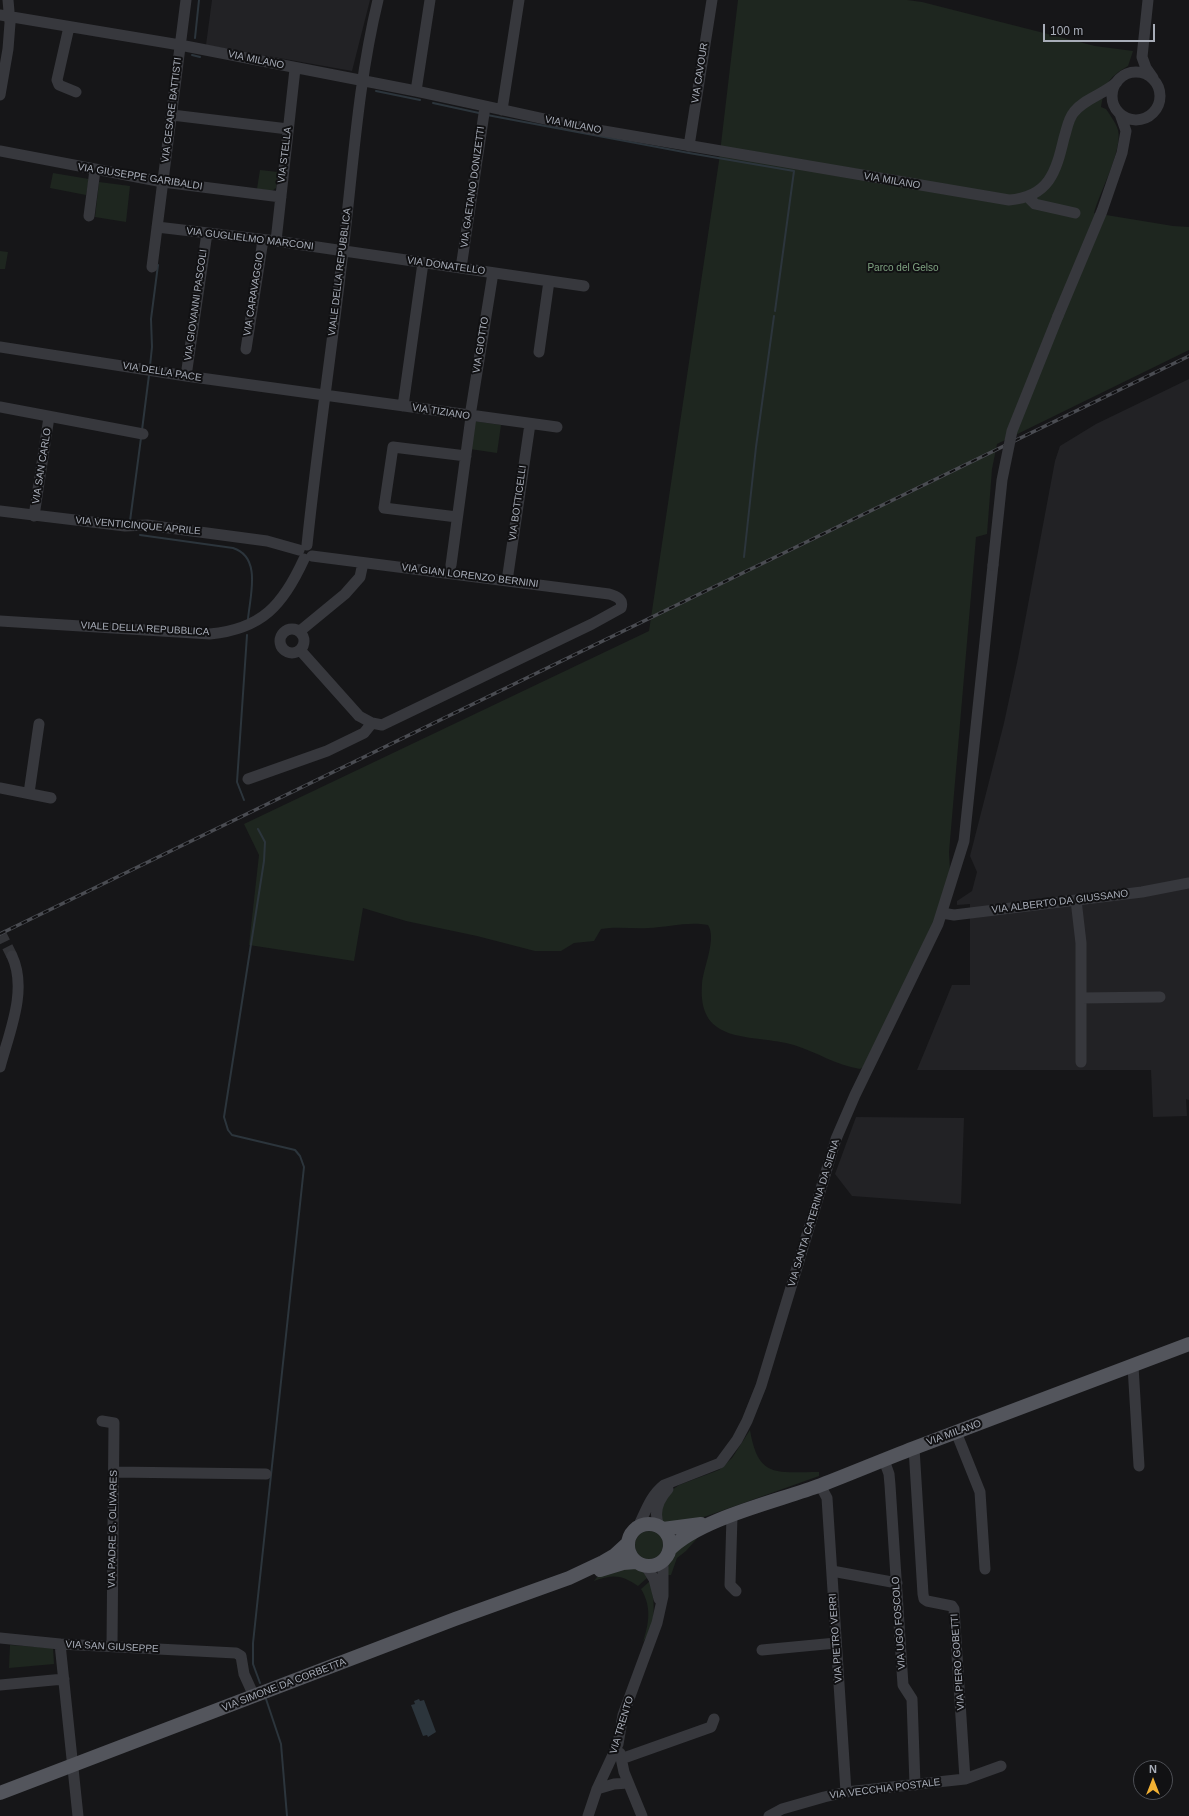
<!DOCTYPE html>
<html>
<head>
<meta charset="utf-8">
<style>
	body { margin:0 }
	#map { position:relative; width:1189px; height:1816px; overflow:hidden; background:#161618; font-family:Arial,sans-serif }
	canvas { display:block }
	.north { position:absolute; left:1133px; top:1760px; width:40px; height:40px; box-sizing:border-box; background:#111113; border:1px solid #4d4f55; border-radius:50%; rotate:0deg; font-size:11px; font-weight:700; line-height:16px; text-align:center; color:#a8adb8 }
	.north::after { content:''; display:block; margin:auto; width:14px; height:18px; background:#f2b134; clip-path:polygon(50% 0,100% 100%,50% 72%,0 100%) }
	.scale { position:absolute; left:1043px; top:24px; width:112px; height:18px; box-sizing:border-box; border:2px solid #a8adb8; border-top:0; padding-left:5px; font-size:12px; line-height:14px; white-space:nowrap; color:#a8adb8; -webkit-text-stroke:3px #111113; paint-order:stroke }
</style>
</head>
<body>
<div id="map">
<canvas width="1189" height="1816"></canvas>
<div class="north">N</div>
<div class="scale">100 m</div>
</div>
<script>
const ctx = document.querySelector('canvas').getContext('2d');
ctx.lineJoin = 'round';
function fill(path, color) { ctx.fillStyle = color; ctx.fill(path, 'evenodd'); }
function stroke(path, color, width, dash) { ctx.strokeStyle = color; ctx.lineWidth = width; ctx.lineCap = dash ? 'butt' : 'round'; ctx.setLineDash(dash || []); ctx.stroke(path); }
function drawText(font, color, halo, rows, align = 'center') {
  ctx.font = font + ' Arial,sans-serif'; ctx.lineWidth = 4; ctx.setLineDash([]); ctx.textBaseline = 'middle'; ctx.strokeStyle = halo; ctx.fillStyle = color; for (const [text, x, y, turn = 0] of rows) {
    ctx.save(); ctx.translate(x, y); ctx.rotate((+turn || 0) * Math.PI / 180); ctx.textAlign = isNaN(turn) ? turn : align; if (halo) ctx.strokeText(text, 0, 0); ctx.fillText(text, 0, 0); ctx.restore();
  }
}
const built = new Path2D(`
	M212 0H370L352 71 206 45Z
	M1189 379V1100L1186 1099 1187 1116 1153 1117 1151 1070H917L952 985H970V904L957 905V901L972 891 977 872 970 856 1004 723 1018 658 1055 461 1060 446 1096 424Z
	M856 1117 964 1118 961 1204 852 1196 835 1174Z`);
const green = new Path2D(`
	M738 0H907L922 2 1095 46 1133 51 1128 66C1107 78 1105 85 1101 107L1106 109C1110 115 1116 123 1118 130 1123 150 1099 193 1094 213L1173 226 1189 227V350L997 444 992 469 987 534 976 537 949 852 950 871 933 927 863 1067 860 1069C835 1065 817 1052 794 1045 753 1033 697 1047 702 984 703 968 717 939 708 925 689 921 668 927 648 928 633 929 617 926 601 929L594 941 574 943 561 951H535L477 936 406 921 363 908 354 961 249 945 259 855 244 824 649 631 719 161Z
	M260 170 278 172 276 188 272 191 257 189Z
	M53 173 89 179 86 195 50 188Z
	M99 182 130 186 126 222 95 217Z
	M0 251 8 252 5 269H0Z
	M474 421 501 425 497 453 470 449Z
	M750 1430C758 1479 777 1472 819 1472V1476L707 1516 673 1525 663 1523 661 1519 662 1506 672 1490 679 1485 719 1470 732 1458Z
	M635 1545a14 14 0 1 1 28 0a14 14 0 1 1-28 0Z
	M700 1535 686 1551 677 1558 671 1575H667C668 1553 683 1546 700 1535Z
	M623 1568H637L650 1577 647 1578 638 1586C622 1575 613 1574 594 1581L597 1577Z
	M650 1581C655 1602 657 1624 643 1642 649 1623 652 1607 641 1589Z
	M10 1645 53 1648 54 1664 9 1668Z`);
const water = new Path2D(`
	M419 1699 420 1701 424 1700 436 1732 428 1737 427 1735 423 1736 411 1705 415 1704 414 1701Z`);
const stream = new Path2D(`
	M195 38 199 0
	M192 55 200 57
	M376 91 420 100
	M433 103 479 113
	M487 115 689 153 794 171 775 311
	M150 366 152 347 151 319 158 265
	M142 430 149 375
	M130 521 141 438
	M140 535 233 548C262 557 250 596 248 619
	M744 557 756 447 774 316
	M244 800 237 782 247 635
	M258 829 265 842 264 861 224 1117 228 1130 232 1135 295 1150 300 1156 304 1167 253 1643V1664L260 1683
	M266 1699 281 1744 287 1816`);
const minorTunnel = new Path2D(`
	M0 932 12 956`);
const minor = new Path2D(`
	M1148 0 1142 57 1146 68 1153 78
	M0 15 180 45 416 91 586 128 1009 200C1049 197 1056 172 1064 138 1067 129 1068 119 1074 112 1085 98 1105 94 1117 82
	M69 27 57 80 59 85 76 92
	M1112 96a24 24 0 1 1 48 0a24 24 0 1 1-48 0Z
	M416 91 430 0
	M0 95 8 49 10 23 8 0
	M502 110 519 0
	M172 115 288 129
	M689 146 712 0
	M0 151 163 182 281 197
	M1028 197 1035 204 1075 213
	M89 216 95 170
	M157 227 276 241 584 286
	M276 241 295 69
	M152 267 186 0
	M461 268 485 107
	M1058 316 1102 211 1122 153 1126 131 1120 114
	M0 347 186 376 557 427
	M246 349 263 240
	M539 352 549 281
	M186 376 207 233
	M403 406 423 263
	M0 407 143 434
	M470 416 493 273
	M0 511 125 526 147 525 267 541 299 550
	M34 516 49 417
	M457 517 384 508 393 447 466 456
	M307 545C317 447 332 349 343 251 353 168 358 82 378 0
	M451 565 471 417
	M507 581 530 424
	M0 621 210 634C262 629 283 605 304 559
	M280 641a12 12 0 1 1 24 0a12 12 0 1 1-24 0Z
	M300 631 345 594 360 577 363 563
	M300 650 359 716 372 723 382 725 592 624 621 608C624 599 616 596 609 594L312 556
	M248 779 327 751 364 733 372 723
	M0 788 51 798
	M29 793 39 724
	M1076 900 1081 943V1062
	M942 913 954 915 1142 892 1189 883
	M1081 998 1160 997
	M0 1067C9 1033 28 990 12 956
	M1133 1366 1139 1466
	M102 1421 114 1423 112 1646
	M956 1432 980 1492 985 1569
	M914 1448 923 1594 924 1599 927 1601 952 1606 954 1609 965 1779
	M884 1460 889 1474 890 1485 903 1685 912 1699 915 1785
	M114 1472 266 1474
	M820 1485 827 1498 846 1792
	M732 1516 730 1585 736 1591
	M659 1526C653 1512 658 1500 668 1489
	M638 1527C646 1511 650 1496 664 1485L720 1463 737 1440 747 1421 761 1386 836 1139 855 1095 938 924 964 841 993 565
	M646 1566 654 1579 659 1599
	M832 1571 897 1583
	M0 1638 60 1644
	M762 1650 836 1643
	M0 1685 64 1679
	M620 1753 624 1772 642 1816
	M621 1759 711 1727 714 1719
	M597 1789 614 1784 628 1783
	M78 1816 60 1644 236 1653 241 1656 244 1674 254 1696
	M588 1816 597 1789 618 1744 623 1715 657 1623 663 1596V1561
	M769 1816 782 1809 824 1797 846 1792 965 1779 1001 1766`);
const major = new Path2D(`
	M628 1545a21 21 0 1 1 42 0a21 21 0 1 1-42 0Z
	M663 1529 701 1524
	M669 1550C700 1518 779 1501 821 1485 852 1473 883 1460 914 1448 1005 1413 1097 1379 1189 1344
	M600 1570 623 1563 636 1562
	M0 1793 455 1619 569 1578 603 1562 615 1555 627 1544`);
const rail = new Path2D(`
	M0 934 1189 356`);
const minorBridge = new Path2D(`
	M993 565 1002 480 1012 431 1058 316`);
const streetNames = [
	["VIA MILANO",256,60,12],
	["VIA CAVOUR",700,73,-81],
	["VIA CESARE BATTISTI",172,110,-83],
	["VIA MILANO",573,125,11],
	["VIA STELLA",285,155,-83],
	["VIA GIUSEPPE GARIBALDI",140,177,9],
	["VIA MILANO",892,181,10],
	["VIA GAETANO DONIZETTI",473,187,-82],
	["VIA GUGLIELMO MARCONI",250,239,7],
	["VIA DONATELLO",446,266,8],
	["VIALE DELLA REPUBBLICA",340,272,-83],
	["VIA CARAVAGGIO",254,294,-81],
	["VIA GIOVANNI PASCOLI",196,305,-82],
	["VIA GIOTTO",481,345,-81],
	["VIA DELLA PACE",162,372,9],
	["VIA TIZIANO",441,412,9],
	["VIA SAN CARLO",42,466,-81],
	["VIA BOTTICELLI",518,503,-82],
	["VIA VENTICINQUE APRILE",138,526,5],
	["VIA GIAN LORENZO BERNINI",470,576,7],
	["VIALE DELLA REPUBBLICA",145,629,3],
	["VIA ALBERTO DA GIUSSANO",1060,902,-7],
	["VIA SANTA CATERINA DA SIENA",814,1213,-73],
	["VIA MILANO",954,1433,-20],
	["VIA PADRE G. OLIVARES",113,1529,-89],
	["VIA UGO FOSCOLO",899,1623,-94],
	["VIA PIETRO VERRI",836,1638,-94],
	["VIA SAN GIUSEPPE",112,1647,3],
	["VIA PIERO GOBETTI",958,1662,-94],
	["VIA SIMONE DA CORBETTA",284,1685,-21],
	["VIA TRENTO",622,1725,-73],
	["VIA VECCHIA POSTALE",885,1789,-7]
];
const parkNames = [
	["Parco del Gelso",903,268]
];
fill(built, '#222225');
fill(green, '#1e261f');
fill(water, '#2c353c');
stroke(stream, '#2c353c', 2);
stroke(minorTunnel, '#333438', 11, [11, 5.5]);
stroke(minor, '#37383d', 11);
stroke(major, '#53555c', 14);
stroke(rail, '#4a4c52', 3.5);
stroke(rail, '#111113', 2, [6]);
stroke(minorBridge, '#37383d', 11);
drawText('10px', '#a8adb8', '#111113', streetNames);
drawText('10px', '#7fa381', '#111113', parkNames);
</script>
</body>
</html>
